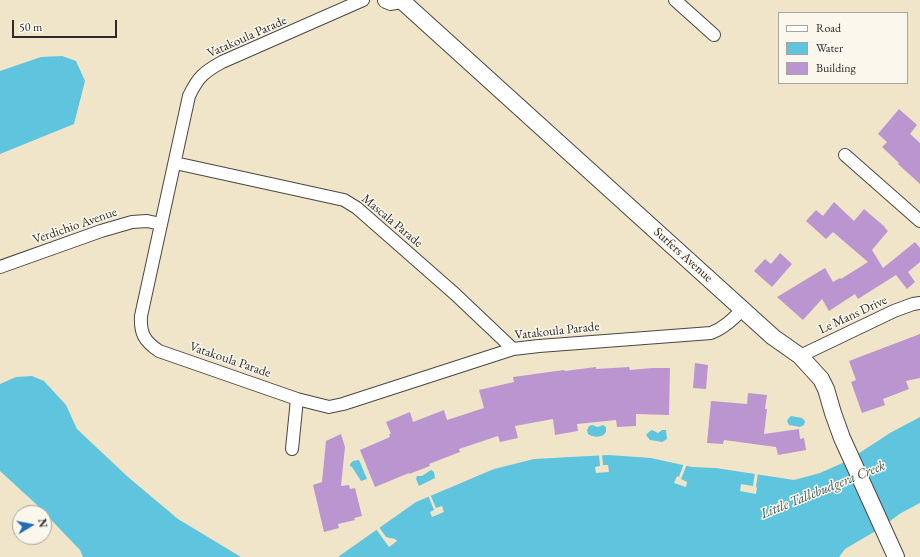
<!DOCTYPE html>
<html>
<head>
<meta charset="utf-8">
<style>
	body { margin:0 }
	#map { position:relative; width:920px; height:557px; overflow:hidden; background:#f0e5c8; font-family:"EB Garamond",serif }
	canvas { display:block }
	.legend { position:absolute; left:778px; top:12px; width:130px; height:72px; box-sizing:border-box; background:#fbf7ec; border:1px solid #a8a59f; margin:0; padding:5px 7px; list-style:none; font-size:12px; color:#2b2b2b }
	.legend li { display:flex; align-items:center; gap:8px; height:20px }
	.legend b { width:20px; border:1px solid #a8a59f }
	.north { position:absolute; left:12px; top:505px; width:40px; height:40px; box-sizing:border-box; background:#fbf7ec; border:1px solid #a8a59f; border-radius:50%; rotate:80deg; font-size:11px; font-weight:700; line-height:16px; text-align:center; color:#2b2b2b }
	.north::after { content:''; display:block; margin:auto; width:14px; height:18px; background:#1f6fb2; clip-path:polygon(50% 0,100% 100%,50% 72%,0 100%) }
	.scale { position:absolute; left:12px; top:20px; width:105px; height:18px; box-sizing:border-box; border:2px solid #2b2b2b; border-top:0; padding-left:5px; font-size:12px; line-height:14px; white-space:nowrap; color:#2b2b2b; -webkit-text-stroke:3px #fbf7ec; paint-order:stroke }
</style>
</head>
<body>
<div id="map">
<canvas width="920" height="557"></canvas>
<ul class="legend">
<li><b style="height:5px;background:#fff"></b>Road</li>
<li><b style="height:11px;background:#5fc4dd"></b>Water</li>
<li><b style="height:11px;background:#ba95d0"></b>Building</li>
</ul>
<div class="north">N</div>
<div class="scale">50 m</div>
</div>
<script>
const ctx = document.querySelector('canvas').getContext('2d');
ctx.lineJoin = 'round';
function fill(path, color) { ctx.fillStyle = color; ctx.fill(path, 'evenodd'); }
function stroke(path, color, width, dash) { ctx.strokeStyle = color; ctx.lineWidth = width; ctx.lineCap = dash ? 'butt' : 'round'; ctx.setLineDash(dash || []); ctx.stroke(path); }
function drawText(font, color, halo, rows, align = 'center') {
  ctx.font = font + ' "EB Garamond",serif'; ctx.lineWidth = 3; ctx.setLineDash([]); ctx.textBaseline = 'middle'; ctx.strokeStyle = halo; ctx.fillStyle = color; for (const [text, x, y, turn = 0] of rows) {
    ctx.save(); ctx.translate(x, y); ctx.rotate((+turn || 0) * Math.PI / 180); ctx.textAlign = isNaN(turn) ? turn : align; if (halo) ctx.strokeText(text, 0, 0); ctx.fillText(text, 0, 0); ctx.restore();
  }
}
const water = new Path2D(`
	M62 56 76 61 85 81 74 124 0 154V71L41 57Z
	M32 376 44 381 66 405 77 429 128 477 178 519 241 557H83L80 550 36 504 0 471V384L16 377Z
	M791 416 802 418 805 421 804 425 800 427 789 425 787 421 788 419Z
	M920 417V503L901 513 879 529 845 549 839 557H338L416 502 494 469 534 459 608 455 651 458 692 467 716 468 794 480 820 473 847 461 890 433Z
	M592 425 598 427 603 425 606 427V432C602 438 594 438 588 434L587 430 589 426Z
	M652 430 658 433 662 430H666L667 439 662 442 650 440 646 435 650 431Z
	M359 460 367 479 361 481 352 467 350 466V464L353 461Z
	M431 470 434 472 435 478 419 486 416 479 417 476H422Z`);
const pier = new Path2D(`
	M602 453 603 465H608L609 472 596 473 595 467 600 466 599 454Z
	M684 463 687 464 681 479 687 482 686 487 674 483 677 476 679 477Z
	M755 472 758 473 756 487 757 488 756 494 740 491 741 484 753 486Z
	M430 494 436 508 442 506 444 512 432 517 430 512 434 510 428 495Z
	M379 527 386 537 395 539 397 541 389 547 376 529Z`);
const building = new Path2D(`
	M899 109 917 125 910 134 920 143V184L898 164 899 163 882 147 887 142 878 134Z
	M834 202 854 221 864 209 885 227V228L888 231 872 250 883 268 915 242 920 248V262L908 272 915 282 907 289 896 275 858 299 855 294 829 311 822 299 803 320 777 297 825 268 833 282 840 278 841 279 868 262 833 232 826 239 806 221 816 210 823 216Z
	M780 253 792 264 772 287 754 271 765 259 771 264Z
	M920 334V378L906 381 909 389 883 399 885 405 862 413 851 382 856 380 849 361Z
	M695 363 708 365 706 389 693 388Z
	M596 367V369L629 367 630 370 652 368H670L669 415 636 414V426L617 427 616 420 577 424 578 431 555 435 553 419 515 426 518 438 500 442 498 436 459 449 460 452 429 464 430 466 409 474V473L375 487 360 450 390 437 389 434H391L386 422 410 412 413 422 444 410 447 420 484 408 479 390 514 382 513 377 564 370 565 371Z
	M748 393 767 395 765 409H767L764 434 799 429 800 439 804 438 806 450 778 455 776 447 724 440 723 444 707 443 711 401 747 404Z
	M341 434 345 447 341 486 349 485 350 489 355 488 362 516 354 518 355 520 338 524 339 528 324 532 313 485 322 482 326 441Z`);
const street = new Path2D(`
	M363 0 222 62C204 72 198 77 189 96L141 316C140 333 144 341 159 351L297 399 329 407 343 404 513 349 539 346 711 333C724 328 733 319 743 309
	M675 0 714 35
	M845 155 920 221
	M175 163 344 200 357 208 455 294 513 349
	M0 267 101 231 132 222 147 221 161 224
	M800 356 894 311 913 304 920 303
	M292 449 297 399`);
const secondary = new Path2D(`
	M386 0 391 2 402 0
	M401 0 773 337 800 356 821 379 826 389 833 413 842 438 896 557`);
const streetNames = [
	["Vatakoula Parade",247,37,-24],
	["Mascala Parade",392,221,40],
	["Verdichio Avenue",75,226,-19],
	["Surfers Avenue",683,255,42],
	["Le Mans Drive",853,315,-25],
	["Vatakoula Parade",557,331,-6],
	["Vatakoula Parade",230,360,19]
];
const waterNames = [
	["Little Tallebudgera Creek",823,490,-22]
];
fill(water, '#5fc4dd');
fill(pier, '#f0e5c8');
fill(building, '#ba95d0');
stroke(street, '#494743', 14);
stroke(secondary, '#494743', 18);
stroke(street, '#fff', 12);
stroke(secondary, '#fff', 16);
drawText('13px', '#2b2b2b', '#fbf7ec', streetNames);
drawText('italic 14px', '#3b5960', '#fbf7ec', waterNames);
</script>
</body>
</html>
